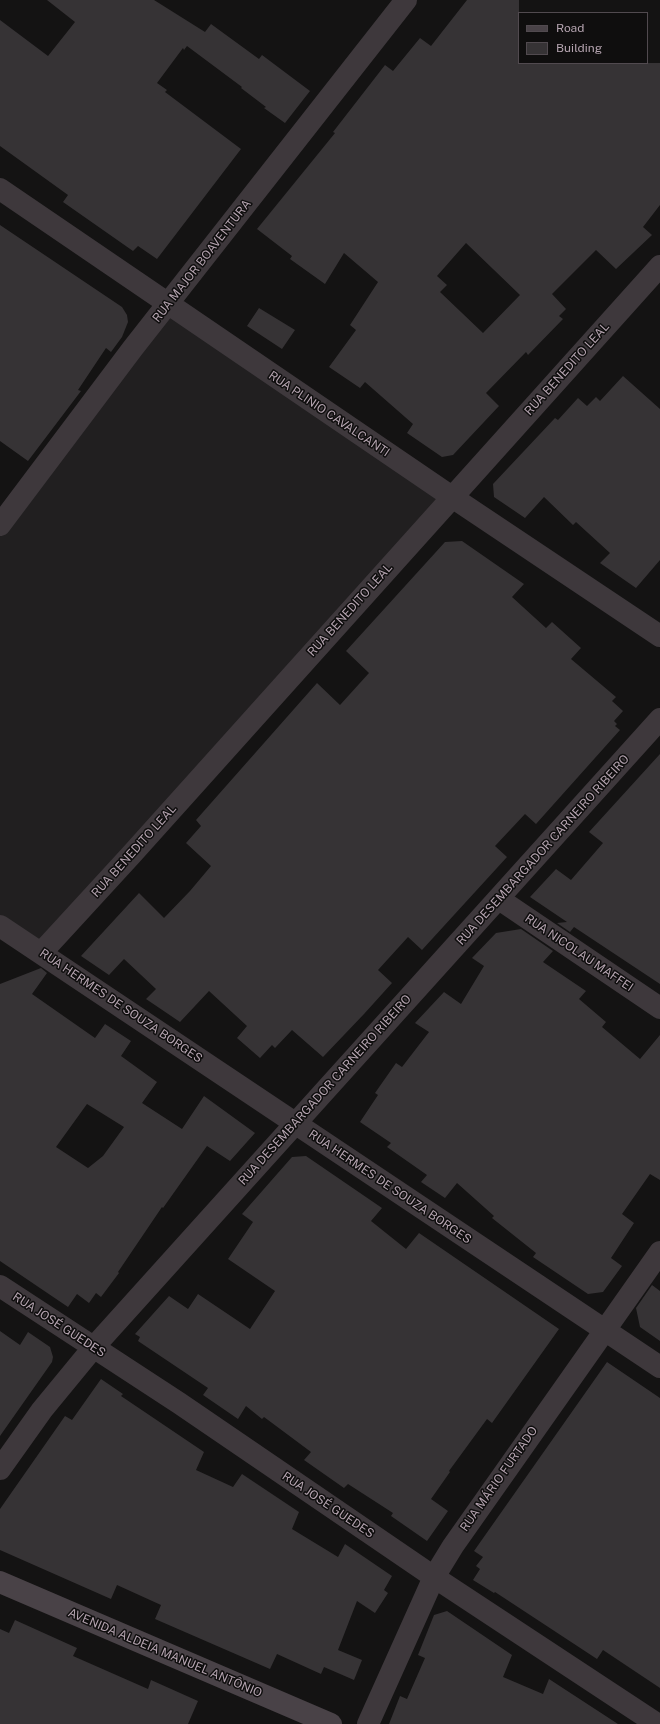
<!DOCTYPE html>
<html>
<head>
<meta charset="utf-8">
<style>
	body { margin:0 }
	#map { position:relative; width:660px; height:1724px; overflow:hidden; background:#141313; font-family:"Public Sans",sans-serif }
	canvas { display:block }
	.legend { position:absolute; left:518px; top:12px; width:130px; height:52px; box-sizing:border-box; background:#0f0e0e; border:1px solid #514a4f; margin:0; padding:5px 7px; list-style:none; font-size:12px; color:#b5a4b0 }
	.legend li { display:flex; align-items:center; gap:8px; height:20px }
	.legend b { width:20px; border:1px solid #514a4f }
</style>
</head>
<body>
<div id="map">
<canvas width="660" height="1724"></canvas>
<ul class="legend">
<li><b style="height:5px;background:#494247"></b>Road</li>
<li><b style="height:11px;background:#363335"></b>Building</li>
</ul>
</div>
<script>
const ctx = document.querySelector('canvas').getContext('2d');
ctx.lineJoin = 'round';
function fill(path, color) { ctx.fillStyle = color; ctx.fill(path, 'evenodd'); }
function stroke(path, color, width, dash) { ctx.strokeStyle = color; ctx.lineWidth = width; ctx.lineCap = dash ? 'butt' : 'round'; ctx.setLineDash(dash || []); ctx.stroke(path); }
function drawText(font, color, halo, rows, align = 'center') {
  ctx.font = font + ' "Public Sans",sans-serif'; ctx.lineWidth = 3; ctx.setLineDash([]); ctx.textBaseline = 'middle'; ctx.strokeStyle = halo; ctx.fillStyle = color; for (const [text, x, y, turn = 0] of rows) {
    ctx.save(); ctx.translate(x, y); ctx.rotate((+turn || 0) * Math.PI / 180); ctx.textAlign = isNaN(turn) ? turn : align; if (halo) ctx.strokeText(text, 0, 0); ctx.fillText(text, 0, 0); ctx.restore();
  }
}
const built = new Path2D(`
	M168 305 452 497 41 953 0 926V524Z`);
const building = new Path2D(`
	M47 0H154L205 32 211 24 259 59 262 55 310 91 285 123 264 108 266 107 241 88 242 87 187 46 184 50 183 48 157 83 167 90 165 92 241 149 157 259 138 246 133 251 63 202 68 195 0 146V20L48 56 75 22Z
	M467 0H519V63H660V205L643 227 652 235 616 269 596 250 552 294 566 309 559 316 563 319 528 355 526 352 486 393 499 406 453 455 442 457 407 433 413 424 365 382 360 388 329 367 356 330 350 325 378 282 344 253 325 284 290 259 292 256 257 229 335 133 333 132 385 65 393 71 420 38 431 46ZM466 243 520 295 483 333 440 292 447 285 437 276Z
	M0 225 122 307 127 315 128 322 122 337 111 352 106 348 78 390 81 391 28 461 0 441Z
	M259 308 295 330 282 349 247 326Z
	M623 376 660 409V560L636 588 600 563 610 553 576 522 573 525 544 497 525 518 494 497 493 484 555 418 558 420 578 398 587 406 596 397 600 401Z
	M462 541 524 584 512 597 546 628 552 622 581 648 571 659 616 697 612 701 623 711 614 721 617 724 615 726 620 730 536 824 525 814 495 846 507 857 422 950 408 937 378 970 392 983 364 1014 323 1057 292 1030 275 1048 272 1045 260 1058 237 1038 247 1026 209 991 180 1022 146 999 156 989 124 959 109 975 81 956 139 893 164 918 190 891 211 866 186 843 201 826 196 820 317 683 340 705 369 673 346 651 445 542Z
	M660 754V984L574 927 570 932 557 923 567 922 530 897 556 869 571 880 603 843 589 832Z
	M521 929 553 951 543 962 586 991 579 999 606 1022 602 1027 640 1059 660 1035V1180L650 1174 622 1214 634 1223 611 1258 622 1266 603 1292 588 1294 533 1257 536 1253 492 1218 494 1216 457 1183 445 1198 421 1182 427 1175 387 1147 391 1143 360 1122 378 1095 375 1093 396 1063 402 1067 429 1032 415 1023 444 992 461 1004 484 966 472 958 496 933Z
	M41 968 47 973 32 994 95 1038 105 1024 131 1041 121 1056 157 1082 142 1103 182 1129 204 1096 255 1133 230 1161 207 1146 163 1208 162 1207 118 1272 119 1273 101 1297 96 1293 89 1303 77 1294 68 1307 0 1261V984ZM87 1104 124 1127 103 1156 88 1168 56 1147Z
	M306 1156 382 1208 371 1221 406 1249 419 1233 559 1329 492 1423 487 1419 449 1471 450 1472 431 1499 448 1511 427 1541 391 1516 393 1513 348 1484 344 1488 304 1460 311 1452 264 1417 262 1419 246 1406 238 1419 203 1395 208 1388 138 1341 140 1337 135 1334 169 1296 188 1309 198 1294 250 1329 275 1291 228 1259 253 1222 242 1214 292 1157Z
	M652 1285 660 1291V1341L640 1327 636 1308Z
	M0 1331 20 1345 28 1332 50 1347 53 1357 52 1362 0 1436Z
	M607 1362 660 1398V1688L603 1650 597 1659 495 1592 494 1593 473 1580 480 1569 476 1566 483 1557 474 1551Z
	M101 1379 123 1394 121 1396 204 1452 196 1470 233 1487 242 1474 299 1512 292 1529 338 1557 345 1544 392 1576 384 1590 388 1593 375 1613 357 1601 338 1650 362 1660 354 1680 324 1667 321 1674 277 1654 270 1669 155 1619 161 1605 117 1585 111 1599 0 1550V1509L65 1416 72 1420Z
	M447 1611 512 1655 503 1677 543 1694 549 1679 618 1724H389L400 1696 407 1699 425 1658 418 1655 434 1615Z
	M15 1620 77 1648 73 1656 148 1689 151 1680 198 1701 188 1724H0V1629L9 1633Z`);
const street = new Path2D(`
	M0 189 452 497 660 636
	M0 525 133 348 406 0
	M499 899 660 1008
	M0 926 660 1367
	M41 953 131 855 660 266
	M0 1286 179 1403 434 1577 657 1724
	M0 1469 42 1410 93 1348 660 719
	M368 1724 434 1577 453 1546 660 1252`);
const secondary = new Path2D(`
	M0 1582 331 1724`);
const streetNames = [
	["RUA MAJOR BOAVENTURA",202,261,-52],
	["RUA BENEDITO LEAL",567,369,-48],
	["RUA PLINIO CAVALCANTI",329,414,34],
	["RUA BENEDITO LEAL",350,610,-48],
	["RUA DESEMBARGADOR CARNEIRO RIBEIRO",543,850,-48],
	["RUA BENEDITO LEAL",134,851,-48],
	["RUA NICOLAU MAFFEI",579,953,34],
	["RUA HERMES DE SOUZA BORGES",121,1006,34],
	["RUA DESEMBARGADOR CARNEIRO RIBEIRO",325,1090,-48],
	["RUA HERMES DE SOUZA BORGES",390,1187,34],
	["RUA JOSÉ GUEDES",59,1325,33],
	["RUA MÁRIO FURTADO",499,1479,-55],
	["RUA JOSÉ GUEDES",328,1505,34],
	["AVENIDA ALDEIA MANUEL ANTÔNIO",165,1653,23]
];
fill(built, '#211f20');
fill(building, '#363335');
stroke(street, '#3e383c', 22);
stroke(secondary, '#494247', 22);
drawText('12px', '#b5a4b0', '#0f0e0e', streetNames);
</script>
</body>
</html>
